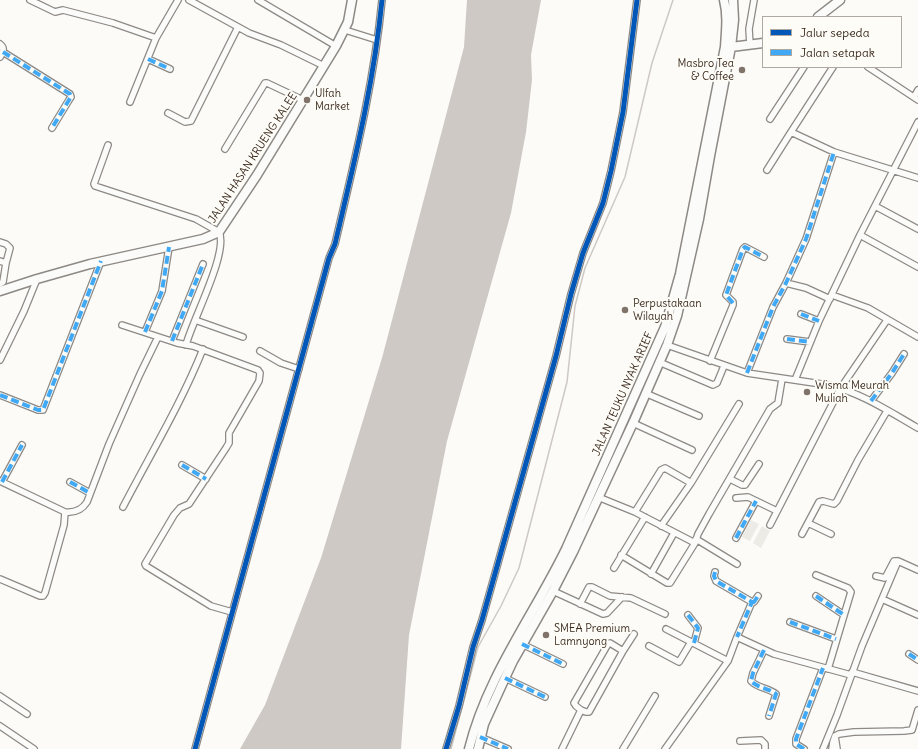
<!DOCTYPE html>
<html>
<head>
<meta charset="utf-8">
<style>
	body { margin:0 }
	#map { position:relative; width:918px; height:749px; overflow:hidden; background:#fcfbf8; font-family:Delius,sans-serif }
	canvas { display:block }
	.legend { position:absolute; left:762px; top:16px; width:140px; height:52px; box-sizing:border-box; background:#fdfcf7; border:1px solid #afa8a0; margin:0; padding:5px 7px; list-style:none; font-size:12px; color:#3b2a1e }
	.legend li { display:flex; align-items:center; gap:8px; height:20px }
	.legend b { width:20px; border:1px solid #afa8a0 }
</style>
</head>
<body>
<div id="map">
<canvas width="918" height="749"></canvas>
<ul class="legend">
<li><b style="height:5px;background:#0057b8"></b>Jalur sepeda</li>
<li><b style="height:5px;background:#3fa9f5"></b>Jalan setapak</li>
</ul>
</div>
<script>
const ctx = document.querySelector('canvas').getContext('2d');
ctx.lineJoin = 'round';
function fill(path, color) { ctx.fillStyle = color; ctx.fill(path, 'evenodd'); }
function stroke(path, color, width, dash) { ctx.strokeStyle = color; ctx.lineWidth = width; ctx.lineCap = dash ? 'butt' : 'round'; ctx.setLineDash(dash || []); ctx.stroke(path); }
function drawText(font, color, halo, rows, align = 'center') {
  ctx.font = font + ' Delius,sans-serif'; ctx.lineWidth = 4; ctx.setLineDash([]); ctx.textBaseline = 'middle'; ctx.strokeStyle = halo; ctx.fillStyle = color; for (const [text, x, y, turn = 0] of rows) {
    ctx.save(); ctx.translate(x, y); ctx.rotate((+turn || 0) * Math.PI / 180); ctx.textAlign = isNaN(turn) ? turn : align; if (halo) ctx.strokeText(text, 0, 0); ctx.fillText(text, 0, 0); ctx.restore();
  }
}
const green = new Path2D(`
	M751 520 759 524 750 541 742 537Z
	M762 526 770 531 761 548 753 543Z`);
const water = new Path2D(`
	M467 0H541L531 55 532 80 526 132 511 213 447 441 409 635 401 749H240L265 705 321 558 382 358 464 47Z`);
const stream = new Path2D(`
	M451 749 478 647 501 606 519 568 567 382 575 306 585 268 625 177 652 63 673 0`);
const street = new Path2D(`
	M30 0 55 12 63 10 113 23 156 38
	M189 0 249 33 281 45 324 66
	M258 0 336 46
	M345 30 377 40
	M0 44C5 48 3 53 0 57
	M750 45 749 29 754 0
	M3 52 70 94 71 97 69 100 52 128
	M148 59 170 69
	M833 67 791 132 834 152 918 178
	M868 67 918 100
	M914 97 918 90
	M130 102 156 38 178 0
	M168 113 185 122 191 121 238 27
	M770 119 804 67
	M108 145 94 184 95 186 196 219 219 232C229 252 192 321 186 345
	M225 149 265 83H267L303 100
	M767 170 791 132
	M875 206 918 229
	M860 235 918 267
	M0 242 6 244 10 248 6 263 3 282 0 284
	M0 261 6 263
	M786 283 806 288 830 299
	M832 295 868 308 918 337
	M801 314 819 321
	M195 320 243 337
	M122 325 177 343 193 346 258 370 260 373 259 381 229 433V443L226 448 189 504 180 508 174 515 145 564 146 566 211 606 232 612
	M145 332 162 291 169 247
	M787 339 810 342
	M172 341 203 264
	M667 345 747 373 828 385C860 392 890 412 918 428
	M260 351 281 363 299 369
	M0 360 24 311 37 279
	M710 361 733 305V302L726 295 743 249 745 247 764 257
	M659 362 713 385 717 383 724 366
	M747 373 773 307 786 283 806 239 834 152
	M795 380 819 321 860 235 918 122
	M645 393 699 416
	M0 395 38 410H43L101 261
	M871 401 892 373 904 354
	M633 423 692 450
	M182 465 206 479
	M730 479 742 485H745L759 464
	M0 481 65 512C75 513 82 510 87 502L109 444 140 374 158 337
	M2 482 22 445
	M70 482 90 493
	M598 497 635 512 695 543
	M736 498 748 497 777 511
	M123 507C150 455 181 404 203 349
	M635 512 661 470 665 468 691 483
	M808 523 831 534
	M770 525 840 389 887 320
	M661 526 691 483 739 404
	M802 534 819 502 823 501 834 504 837 501 858 460 887 411
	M736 538 756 501
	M696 539 737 564
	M621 555 667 583H670L695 543 698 534 709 514 770 409 778 403 782 379
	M614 568 645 517
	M715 572 714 576 716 581 752 602 737 637
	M651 574 674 533
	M816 575 848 588 851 592 828 669
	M876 576 885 578 894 561H898
	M0 579 40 596H43L45 593 64 525 65 512
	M553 591 603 614 607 613 622 597
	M816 596 844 615
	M882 599 918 615
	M752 602H754L758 596
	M580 604 589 587H592L610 596 631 598 665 614
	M688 615 698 628 694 643
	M790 622 836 639
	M666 629 728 661
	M522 644 563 664
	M649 646 679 662 691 642
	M764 650 753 673 751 681C757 688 769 688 776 694L769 716
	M909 654 918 660
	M852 672 918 691
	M505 678 545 697
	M0 696 27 714
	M581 710 576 706 574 703 608 644 610 643 623 651
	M0 726 34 749
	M835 736 837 749
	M480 737 508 749
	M740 741 761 740 765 744V749
	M195 749 329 258 335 244C354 163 374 83 382 0
	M446 749 459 706 473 647 482 620 556 356 571 294 583 253 603 203 611 171 623 112 637 0
	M562 749 581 710 586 712H589L623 651 634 634
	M623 749 655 696
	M665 749 728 661 737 637 774 654 851 675
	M804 749 796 744V739L823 668
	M823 749 837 715 862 646 898 561 918 570
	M832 749 833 742 835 736 839 734 854 732 904 731 912 730 918 710`);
const secondary = new Path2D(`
	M818 17 840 0
	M731 47 763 43
	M0 291 37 279 90 264 203 239 219 232 257 175 336 46 348 22 352 0
	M469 749C487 676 534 615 566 549L665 327 680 274 725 47C726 31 728 15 724 0
	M478 749 484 724 505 678 513 661 553 591 573 552 633 423 667 345 677 316 699 219 710 156 731 47 734 20 733 0`);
const quiet = new Path2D(`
	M3 52 70 94 71 97 69 100 52 128
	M148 59 170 69
	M733 303 726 295 743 249 745 247 764 257
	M801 314 819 321
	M145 332 162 291 169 247
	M787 339 810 342
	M172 341 203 264
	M747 373 773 307 786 283 806 239 834 152
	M0 395 38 410H43L101 261
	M871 401 892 373 904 354
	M182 465 206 479
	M2 482 22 445
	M70 482 90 493
	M736 538 756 501
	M715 572 714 576 716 581 752 602 737 637
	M816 596 844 615
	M752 602H754L758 596
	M688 615 698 628 694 643
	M790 622 836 639
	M522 644 563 664
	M764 650 753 673 751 681C757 688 769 688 776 694L769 716
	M909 654 918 660
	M505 678 545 697
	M480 737 508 749
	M804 749 796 744V739L823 668`);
const cycleway = new Path2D(`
	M195 749 329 258 335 244C354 163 374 83 382 0
	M446 749 459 706 473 647 482 620 556 356 571 294 583 253 603 203 611 171 623 112 637 0`);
const markers = [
	[742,70,4,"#7f736a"],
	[307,100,4,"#7f736a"],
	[625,310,4,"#7f736a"],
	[807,392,4,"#7f736a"],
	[546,635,4,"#7f736a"]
];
const poiNames = [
	["Masbro Tea",734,64,"right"],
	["& Coffee",734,77,"right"],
	["Ulfah",315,94],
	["Market",315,107],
	["Perpustakaan",633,304],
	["Wilayah",633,317],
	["Wisma Meurah",815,386],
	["Muliah",815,399],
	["SMEA Premium",554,629],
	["Lamnyong",554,642]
];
const streetNames = [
	["JALAN HASAN KRUENG KALEE",253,158,-57],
	["JALAN TEUKU NYAK ARIEF",623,394,-66]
];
fill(green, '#edebe6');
fill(water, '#cec9c4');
stroke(stream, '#cec9c4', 1.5);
stroke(street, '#8d8985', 8);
stroke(secondary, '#8d8985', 11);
stroke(street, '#fbfbf9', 5.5);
stroke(secondary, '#fbfbf9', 8);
stroke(quiet, '#3fa9f5', 4, [8, 4]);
stroke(cycleway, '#0057b8', 5);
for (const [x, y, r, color] of markers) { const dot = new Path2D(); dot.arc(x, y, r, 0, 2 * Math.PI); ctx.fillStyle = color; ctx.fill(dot); stroke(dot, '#fdfcf7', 1.5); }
drawText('11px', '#3b2a1e', '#fdfcf7', poiNames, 'left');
drawText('11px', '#3b2a1e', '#fdfcf7', streetNames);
</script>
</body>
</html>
